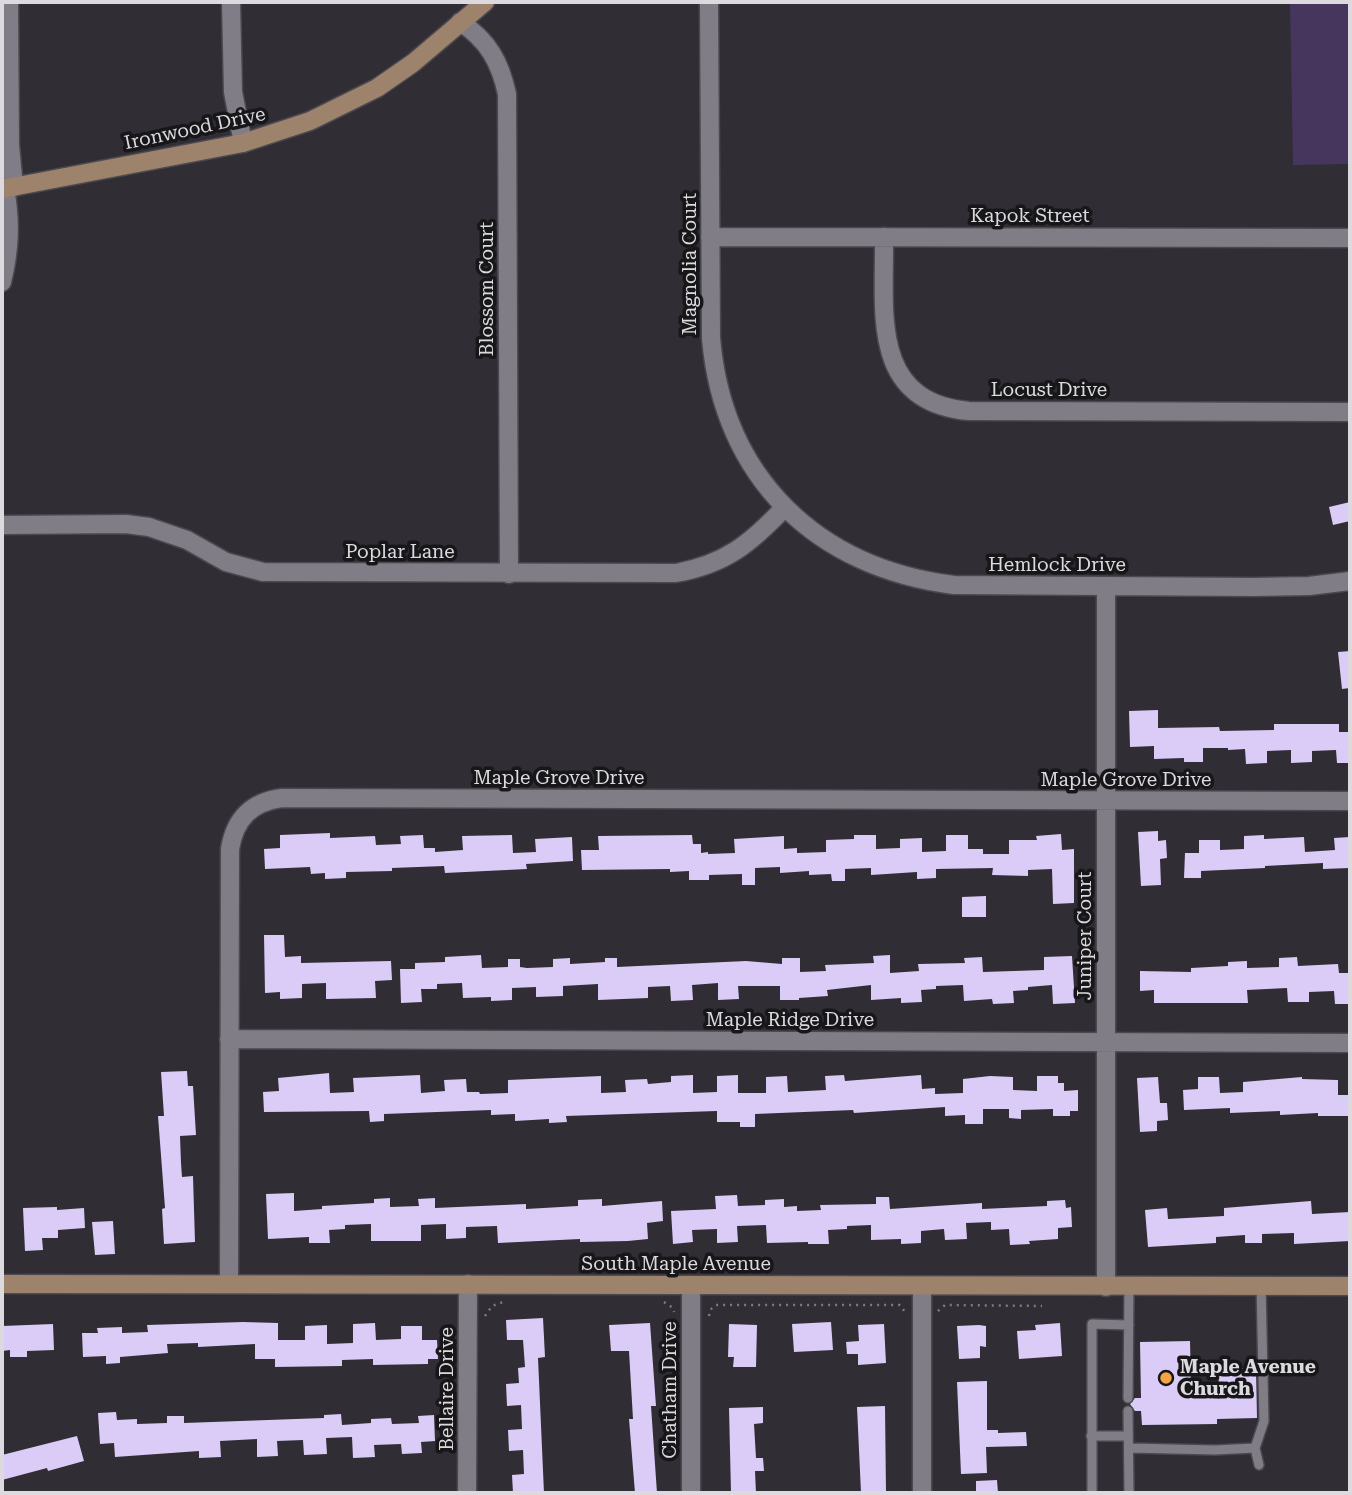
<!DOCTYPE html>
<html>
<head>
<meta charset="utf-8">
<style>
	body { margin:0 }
	#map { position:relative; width:1352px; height:1495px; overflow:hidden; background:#302d34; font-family:"Roboto Serif",serif }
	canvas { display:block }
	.frame { position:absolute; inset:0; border:4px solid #dcdadf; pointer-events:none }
</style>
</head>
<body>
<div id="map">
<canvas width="1352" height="1495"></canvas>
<div class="frame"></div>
</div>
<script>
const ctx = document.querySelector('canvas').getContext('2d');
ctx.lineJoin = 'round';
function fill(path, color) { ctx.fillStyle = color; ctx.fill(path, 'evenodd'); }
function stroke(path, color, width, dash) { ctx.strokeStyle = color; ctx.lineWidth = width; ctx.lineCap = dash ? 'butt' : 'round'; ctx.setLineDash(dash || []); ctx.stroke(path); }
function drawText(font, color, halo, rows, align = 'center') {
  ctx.font = font + ' "Roboto Serif",serif'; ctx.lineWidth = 7; ctx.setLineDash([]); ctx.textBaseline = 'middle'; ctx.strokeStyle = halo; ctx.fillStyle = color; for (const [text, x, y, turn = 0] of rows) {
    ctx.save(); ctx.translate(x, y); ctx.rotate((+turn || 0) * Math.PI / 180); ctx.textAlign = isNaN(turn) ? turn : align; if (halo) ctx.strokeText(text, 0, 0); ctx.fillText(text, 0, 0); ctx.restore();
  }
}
const green = new Path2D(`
	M1290 2H1350V164L1293 165Z`);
const building = new Path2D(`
	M1350 502V521L1333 525 1329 507Z
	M1350 651V688L1342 689 1338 652Z
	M1158 710V728L1219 727 1220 731 1274 730V724H1339V732H1350V763H1337L1336 750 1312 751V762L1291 763V750L1267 751V763L1246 764 1245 749 1228 750V748H1203V762H1184V758L1154 759V746L1130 747 1129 711Z
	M1158 831V841L1166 840 1167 858 1160 859 1161 885 1141 886 1138 832Z
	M330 833V838L375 836 376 845 401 844 400 836 423 835 424 848H435V852L463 850 462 836 512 835 513 853 536 852 535 839 572 837 573 861 526 864 527 869 445 873 444 866 392 868V871L346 872V878L325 879V873L311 874 310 867 265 869 264 849 280 848V835Z
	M1061 834 1062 850 1074 849V903L1053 904 1052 869 1028 870V876L992 875 993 868 936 869V878L917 879V872L871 875V868L845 869V881H832L831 874 809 875V871L780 873V867L755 868V885H742V874L709 875V880H689V871L670 872V869L582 870 581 850H599L598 836 692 835 693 844H701V853L708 852V854L735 853 734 839 784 836V849L797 848V853L826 852V840L854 839V835H876V849L900 848V839L922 838V852L946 851V835H968V849H983V854H1009V840H1037L1036 836Z
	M1264 835V839L1304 837 1305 852 1335 850 1334 838 1350 837V868L1323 869V863L1265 866V868L1201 871V878H1184L1185 853H1199V840H1220V850L1244 849V836Z
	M986 896V917H962V897Z
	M264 935H284L285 957 301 956V963L391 961 392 980 375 981 376 998 326 999V983L302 984V998L280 999V992L265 993Z
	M481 955 482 968 508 967V959H520V967L527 968 553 967V959L570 958V964L605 962V958H617V967L746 961 782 964V958H800V972L826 971 825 965 874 963 873 956 890 955V973L919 971 918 964 965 963 964 958 982 957 983 972 1044 970V957L1072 956 1075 1003 1053 1004 1052 985 1028 987V990L1013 991 1014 1003 993 1004 992 999 964 1001 963 985 936 986V989L921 990 922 1002 901 1003V998L871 1000V985L827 990 828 996 799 998V1000H780V986H738L739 999 718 1000V983L692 985 693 1000 671 1001 670 986 648 987V998L598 1000V984L563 986V996L536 997V987L512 988V1000L491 1001V997L463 998 462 983 437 984V989H421L422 1002 401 1003 400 969H415V963L445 962V957Z
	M1297 957 1298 966 1338 964 1339 973H1350V1004H1335L1334 991 1309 992V1002H1288L1287 988 1247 990 1248 1003H1154V990L1140 991V971L1191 972V968L1228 966V962L1247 961V968L1279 967V958Z
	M187 1071 188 1086H193L196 1135 180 1136 181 1163 182 1177 193 1176 195 1242 164 1244 162 1209 165 1208 158 1116H164L161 1072Z
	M329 1073 330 1093 354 1092 353 1078 420 1075 421 1093 445 1091 444 1080 466 1079 467 1092H479L480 1094 508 1093V1080L578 1077 601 1076V1093L626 1092 625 1080 647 1079 648 1084 671 1082V1076L693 1075V1093L717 1092V1076L738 1075V1093H766V1077L787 1076 788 1092 826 1090 825 1076 844 1075 845 1081 921 1075 922 1089 935 1088V1094L963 1093V1079L990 1076 1013 1077V1090L1037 1091V1076H1058V1083H1064V1091L1078 1090V1111H1070V1116H1053V1109L1021 1110V1119L1009 1118V1109H983V1124H965V1115L945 1116V1107L854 1113 853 1110 755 1114V1127H740V1122H717V1111L566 1116 567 1122 549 1123V1119L515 1121V1114L491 1115V1110L384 1114V1121L370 1122 369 1111 264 1112 263 1092 279 1091 278 1078Z
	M1158 1077 1160 1103H1167L1168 1120 1157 1121V1131L1140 1132 1137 1078Z
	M1198 1077H1219L1220 1093 1243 1092V1082L1302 1077V1079L1338 1080V1095H1350V1116H1318V1113L1280 1115V1111L1230 1113V1108L1184 1110 1183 1090 1198 1089Z
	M294 1193V1211L322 1209V1206L374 1203V1199L390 1198V1207L419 1206 418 1199 435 1198V1208L526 1204V1209L578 1206V1200L602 1199V1206L662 1201 663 1221 647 1223 648 1239 628 1241 580 1242V1239L498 1243 497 1226 466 1227V1238L446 1239V1224L421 1225V1241H371V1224L345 1225V1229L329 1230 330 1243H309V1237L268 1239 266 1194Z
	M737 1195 738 1206 765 1205V1200L784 1199V1207L797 1206V1211L821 1210 820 1205 876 1204V1197H889L890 1209 982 1203V1209L1047 1206V1201L1065 1200 1066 1208 1071 1207 1072 1227 1058 1228V1239L1029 1241 1030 1244 1010 1245 1009 1229 991 1230V1222L966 1223 967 1239 945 1240 944 1229 921 1231V1243L901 1244V1239L871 1240V1225L847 1226V1229L828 1230 829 1244H808V1242L767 1243 766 1225 737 1226 738 1242 717 1243V1229L692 1230 693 1242 673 1244 671 1211 716 1209 715 1196Z
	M1311 1201 1312 1214 1350 1212V1241L1294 1244V1233L1262 1234V1243H1245V1235L1216 1237V1243L1148 1247 1145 1210 1167 1208 1168 1219 1224 1216V1208Z
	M57 1207V1210L84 1208 85 1228 58 1230V1238H42L43 1250 25 1251 23 1208Z
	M113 1221 115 1254 95 1255 92 1222Z
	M543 1318 545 1357 538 1358 544 1493H513L512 1475 524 1474 523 1450 509 1451 508 1430 522 1429 521 1405 507 1406 506 1384 519 1383 518 1368 525 1367 523 1340H507L506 1320Z
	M243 1322 278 1323V1340H305V1326L327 1325V1344L353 1343V1324L375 1323 376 1340 401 1339V1326H422V1340H437L438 1359H428V1364L373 1365V1359L342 1360V1366L275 1367V1359H255V1344L198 1347V1343L167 1344 168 1353 120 1357V1363L106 1364V1356L83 1357 82 1333H98L97 1328 122 1327V1333L148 1332 147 1325Z
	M831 1322 833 1350 794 1352 792 1324Z
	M650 1323 656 1406H651L657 1493H635L629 1419H633L629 1351H611L609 1325Z
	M1060 1323 1062 1356 1019 1359 1017 1331 1036 1330 1035 1325Z
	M53 1324 54 1350 27 1351V1357H10V1350L2 1351V1326Z
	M729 1324 757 1325 756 1367H733L734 1357H728Z
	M884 1324 886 1363 858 1365V1354H847L846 1342 859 1341 858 1325Z
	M979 1325 986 1326V1347L980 1346V1358L959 1359 957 1326Z
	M1190 1341 1191 1387 1219 1386 1218 1369 1256 1368 1257 1418 1217 1419V1424L1142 1425 1141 1411H1135L1130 1404 1135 1398H1141L1140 1342Z
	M987 1381V1430H998V1433L1026 1432 1027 1446 986 1447 987 1473 961 1474 957 1382Z
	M885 1406 886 1493H861L857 1407Z
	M763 1407V1423L754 1424 756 1458H763L764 1471H755L756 1493H731L729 1408Z
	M116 1412 117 1420 137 1419V1424L167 1423V1416H184V1423L324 1418V1415L341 1414 342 1425 371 1423V1419L391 1418 392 1424 419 1423 418 1416 434 1415 435 1441 421 1442 422 1453 402 1454 401 1444 374 1445 375 1457 353 1458 352 1437 326 1438 327 1454 304 1455 303 1440 277 1441 278 1456 257 1457V1439L220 1441 221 1457 199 1458V1451L115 1457 114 1443 100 1444 98 1413Z
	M77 1436 84 1461 48 1471 47 1468 2 1480V1455Z
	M997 1480 998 1493H976V1481Z`);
const path = new Path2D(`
	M664 1302 673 1308 674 1312
	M938 1311 945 1305 1042 1306
	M485 1316 492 1306 503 1302
	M709 1316 710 1310 716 1305H900L905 1312`);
const lane = new Path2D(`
	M1128 1398 1129 1287
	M1128 1411 1129 1493
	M1091 1436H1128
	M1129 1448 1215 1450 1255 1448
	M1259 1465 1255 1448 1264 1421 1261 1285
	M1092 1493V1324L1129 1325`);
const street = new Path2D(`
	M9 2 10 145 14 187
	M231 2 233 92 243 143
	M709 2 711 338C723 478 817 568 954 585L1253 587 1309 586 1350 581
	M460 22C488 40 500 62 507 94L509 574
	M710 237 1350 238
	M884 237C885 311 869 402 969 411L1350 412
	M2 282C10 249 11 221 5 188
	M2 525 126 524 149 527 187 540 226 562 263 572 676 573C726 564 751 543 785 507
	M229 1039 1350 1043
	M229 1284 230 849C235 819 251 802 282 798L1350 801
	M691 1286V1493
	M922 1286V1493
	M1106 1287V586
	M467 1493 468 1284`);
const secondary = new Path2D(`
	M2 189 243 143 310 121 377 88 413 63 485 2
	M2 1284 1350 1286`);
const markers = [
	[1166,1378,7,"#f6a247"]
];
const streetNames = [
	["Ironwood Drive",195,129,-12],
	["Kapok Street",1030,216],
	["Magnolia Court",690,264,-90],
	["Blossom Court",487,289,-90],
	["Locust Drive",1049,390],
	["Poplar Lane",400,552],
	["Hemlock Drive",1057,565],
	["Maple Grove Drive",559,778],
	["Maple Grove Drive",1126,780],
	["Juniper Court",1085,936,-90],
	["Maple Ridge Drive",790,1020],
	["South Maple Avenue",676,1264],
	["Bellaire Drive",447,1389,-90],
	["Chatham Drive",670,1390,-90]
];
const poiNames = [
	["Maple Avenue",1180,1367],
	["Church",1180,1389]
];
fill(green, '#46365e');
fill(building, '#dbcbf7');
stroke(lane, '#4b484f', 12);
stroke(street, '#4b484f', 21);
stroke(secondary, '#4b484f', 21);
stroke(path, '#7e7b81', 2.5, [2, 5]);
stroke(lane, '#807d86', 9);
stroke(street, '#807d86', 18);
stroke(secondary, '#9d826c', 18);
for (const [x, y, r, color] of markers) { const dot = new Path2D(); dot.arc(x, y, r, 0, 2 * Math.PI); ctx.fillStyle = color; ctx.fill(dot); stroke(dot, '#171619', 2.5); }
drawText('19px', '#dcdadf', '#171619', streetNames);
drawText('bold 19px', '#dcdadf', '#171619', poiNames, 'left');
</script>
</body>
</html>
